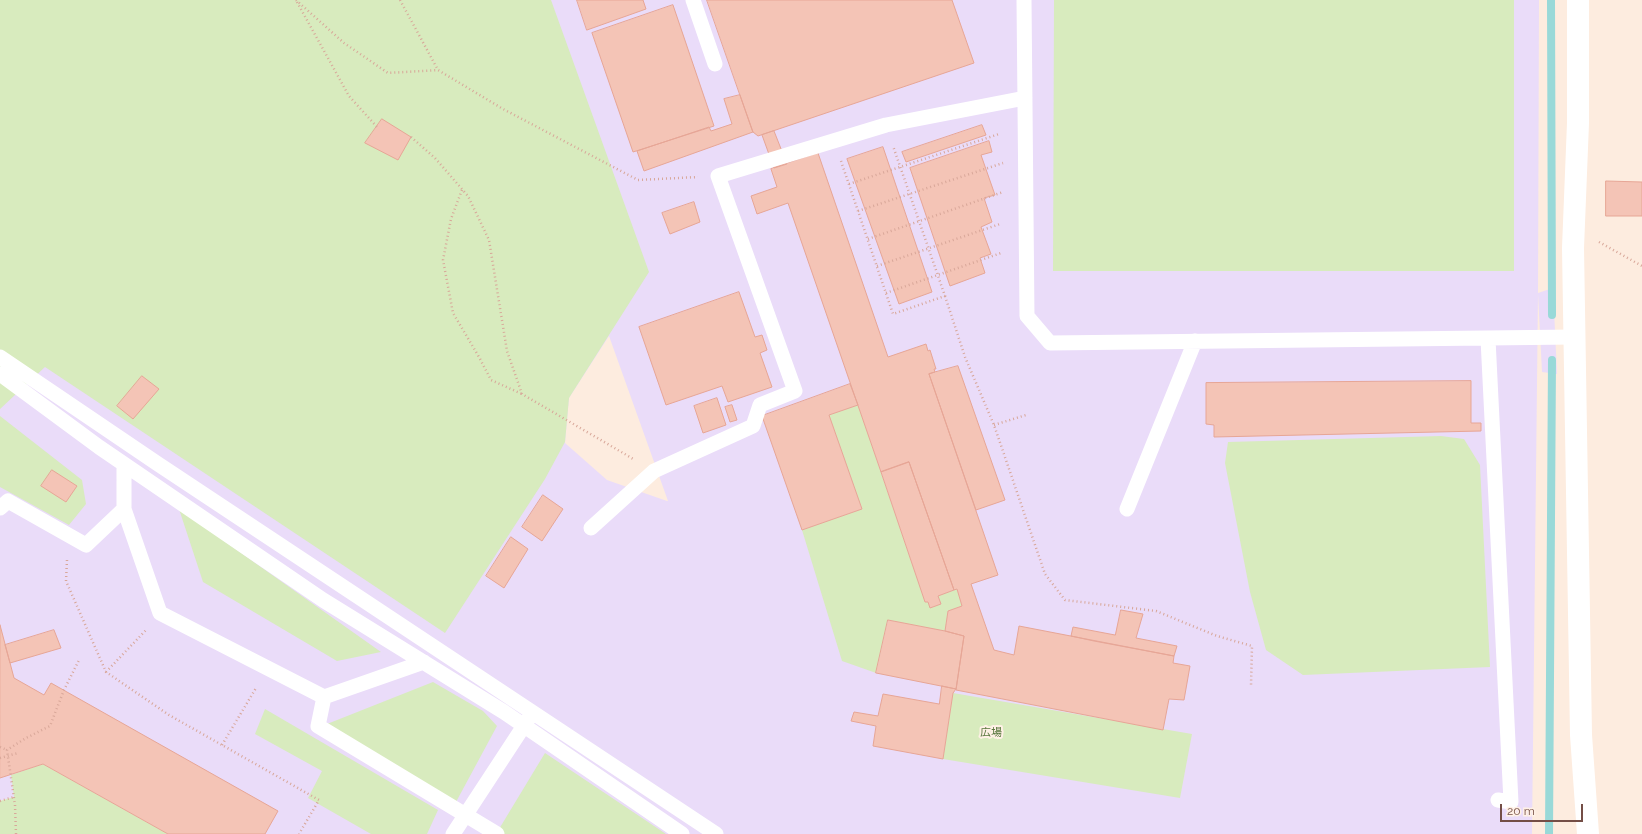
<!DOCTYPE html>
<html>
<head>
<meta charset="utf-8">
<style>
	body { margin:0 }
	#map { position:relative; width:1642px; height:834px; overflow:hidden; background:#fdecdf; font-family:Raleway,sans-serif }
	canvas { display:block }
	.scale { position:absolute; left:1500px; top:804px; width:83px; height:18px; box-sizing:border-box; border:2px solid #744e46; border-top:0; padding-left:5px; font-size:12px; line-height:14px; white-space:nowrap; color:#744e46; -webkit-text-stroke:3px #fff1e6; paint-order:stroke }
</style>
</head>
<body>
<div id="map">
<canvas width="1642" height="834"></canvas>
<div class="scale">20 m</div>
</div>
<script>
const ctx = document.querySelector('canvas').getContext('2d');
ctx.lineJoin = 'round';
function fill(path, color) { ctx.fillStyle = color; ctx.fill(path, 'evenodd'); }
function stroke(path, color, width, dash) { ctx.strokeStyle = color; ctx.lineWidth = width; ctx.lineCap = dash ? 'butt' : 'round'; ctx.setLineDash(dash || []); ctx.stroke(path); }
function drawText(font, color, halo, rows, align = 'center') {
  ctx.font = font + ' Raleway,"Noto Sans JP",sans-serif'; ctx.lineWidth = 4; ctx.setLineDash([]); ctx.textBaseline = 'middle'; ctx.strokeStyle = halo; ctx.fillStyle = color; for (const [text, x, y, turn = 0] of rows) {
    ctx.save(); ctx.translate(x, y); ctx.rotate((+turn || 0) * Math.PI / 180); ctx.textAlign = isNaN(turn) ? turn : align; if (halo) ctx.strokeText(text, 0, 0); ctx.fillText(text, 0, 0); ctx.restore();
  }
}
const education = new Path2D(`
	M0 0H1539L1538 293 1553 288 1557 374 1542 372 1538 294 1532 834H168L14 797 0 801ZM609 336 668 501H667L607 480 565 443 569 398Z`);
const green = new Path2D(`
	M0 0H551L649 272 569 398 565 442 545 479 445 633 45 367 0 409Z
	M1054 0H1514V271H1053Z
	M858 405 925 602H928L930 608 941 604 938 596 957 589 962 606 948 611 945 631 888 620 876 673 842 661 802 530 862 509 829 415Z
	M0 416 82 480 86 504 69 525 0 487Z
	M1441 436 1464 439 1480 465 1490 667 1303 675 1266 650 1250 592 1225 463 1228 442Z
	M179 509 381 652 337 661 203 582Z
	M433 682 483 711 497 726 456 802 327 724Z
	M953 693 1192 734 1180 798 943 759Z
	M265 709 438 810 427 834H371L308 798 322 771 255 734Z
	M545 753 666 834H496Z
	M43 764 168 834H0V801L14 797 11 775Z`);
const stream = new Path2D(`
	M1551 0 1552 315
	M1549 834 1552 360`);
const building = new Path2D(`
	M577 0H643L646 9 587 30Z
	M707 0H952L974 63 758 136 753 132Z
	M673 5 714 126 633 152 592 33Z
	M740 95 753 132 644 171 637 151 709 127 711 131 732 124 724 99Z
	M382 119 411 137 398 160 365 143Z
	M982 125 986 135 906 162 902 152Z
	M774 131 787 164 774 168 762 135Z
	M989 141 992 152 981 155 995 195 984 198 992 222 981 227 991 254 980 258 985 273 950 286 910 168Z
	M883 147 932 292 899 304 847 159Z
	M818 153 888 357 926 344 928 351 930 350 936 369H934L935 372 929 374 998 575 971 584 994 650 1014 655 1019 626 1174 656 1173 663 1190 666 1184 700 1169 699 1163 730 956 690 964 636 945 631 948 611 962 606 957 589 954 590 909 462 881 472 788 203 757 214 751 196 777 187 771 169Z
	M1606 181 1642 182V216H1606Z
	M694 202 700 222 670 234 662 213Z
	M739 292 755 337 762 335 767 350 760 353 772 387 728 402 722 386 666 405 639 327Z
	M958 366 1005 500 976 510 929 374Z
	M142 376 159 389 133 419 117 406Z
	M1471 381V423H1481V431L1214 437V425L1206 424V383Z
	M850 384 858 405 829 415 862 509 802 530 762 416Z
	M717 398 726 425 703 433 694 406Z
	M732 405 737 420 730 422 725 407Z
	M909 462 954 590 938 596 941 604 930 608 928 602H925L881 472Z
	M52 470 77 486 66 502 41 486Z
	M543 495 563 509 542 541 522 527Z
	M511 537 528 549 504 588 486 576Z
	M1121 610 1143 614 1136 638 1177 646 1174 656 1094 641 1071 636 1073 627 1115 635Z
	M888 620 945 631 964 636 956 689 876 673Z
	M0 625 14 678 44 695 51 683 278 811 265 834H168L43 764 0 778Z
	M54 630 61 648 10 663 5 645Z
	M942 686 956 689 953 693 943 759 873 746 876 726 851 721 854 712 878 716 883 694 939 704Z`);
const path = new Path2D(`
	M296 0 344 43 388 73 438 70
	M400 0 438 70 503 109 638 180 698 177
	M297 2 349 96 377 127
	M411 137 435 158 468 196 489 240 507 351 522 394 635 460
	M841 161 893 314 945 296 893 146
	M849 184 999 134
	M462 190 451 219 443 260 453 313 479 357 491 380 522 394
	M858 211 1003 163
	M868 239 1003 192
	M1599 242 1642 266
	M877 266 1000 224
	M886 293 1001 253
	M945 296 965 357 994 425 1045 574 1065 600 1156 611 1217 636 1252 646 1251 686
	M994 425 1026 415
	M67 560 66 581 106 672 169 715 319 800 299 834
	M106 672 147 629
	M222 745 256 688
	M0 747 7 750
	M0 758 18 753
	M0 801 14 797
	M16 834 15 805 7 750 26 738 50 726 64 690 79 660`);
const lane = new Path2D(`
	M693 0 715 64
	M1024 0 1027 316 1050 343 1574 337
	M1488 339 1511 802 1498 800
	M0 357 158 464 716 834
	M0 374 99 447 323 600 504 712 682 834
	M124 465V509L160 613 324 697 424 662
	M0 508 8 501 86 545 124 509
	M1127 509 1195 341
	M591 528 654 471 753 426 760 405 795 391 718 176 886 125 1025 98
	M324 697 318 726 497 834
	M453 834 529 718`);
const street = new Path2D(`
	M1578 0V123L1573 248 1581 735 1588 834`);
const parkNames = [
	["広場",991,733]
];
fill(education, '#eadcf9');
fill(green, '#d8ebbe');
stroke(stream, '#99d9d8', 8);
fill(building, '#f4c4b6');
stroke(building, '#e7a696', 1);
stroke(path, '#d8a799', 2.5, [1, 3]);
stroke(lane, '#fff', 15);
stroke(street, '#fff', 22);
drawText('11px', '#57753c', '#fff1e6', parkNames);
</script>
</body>
</html>
